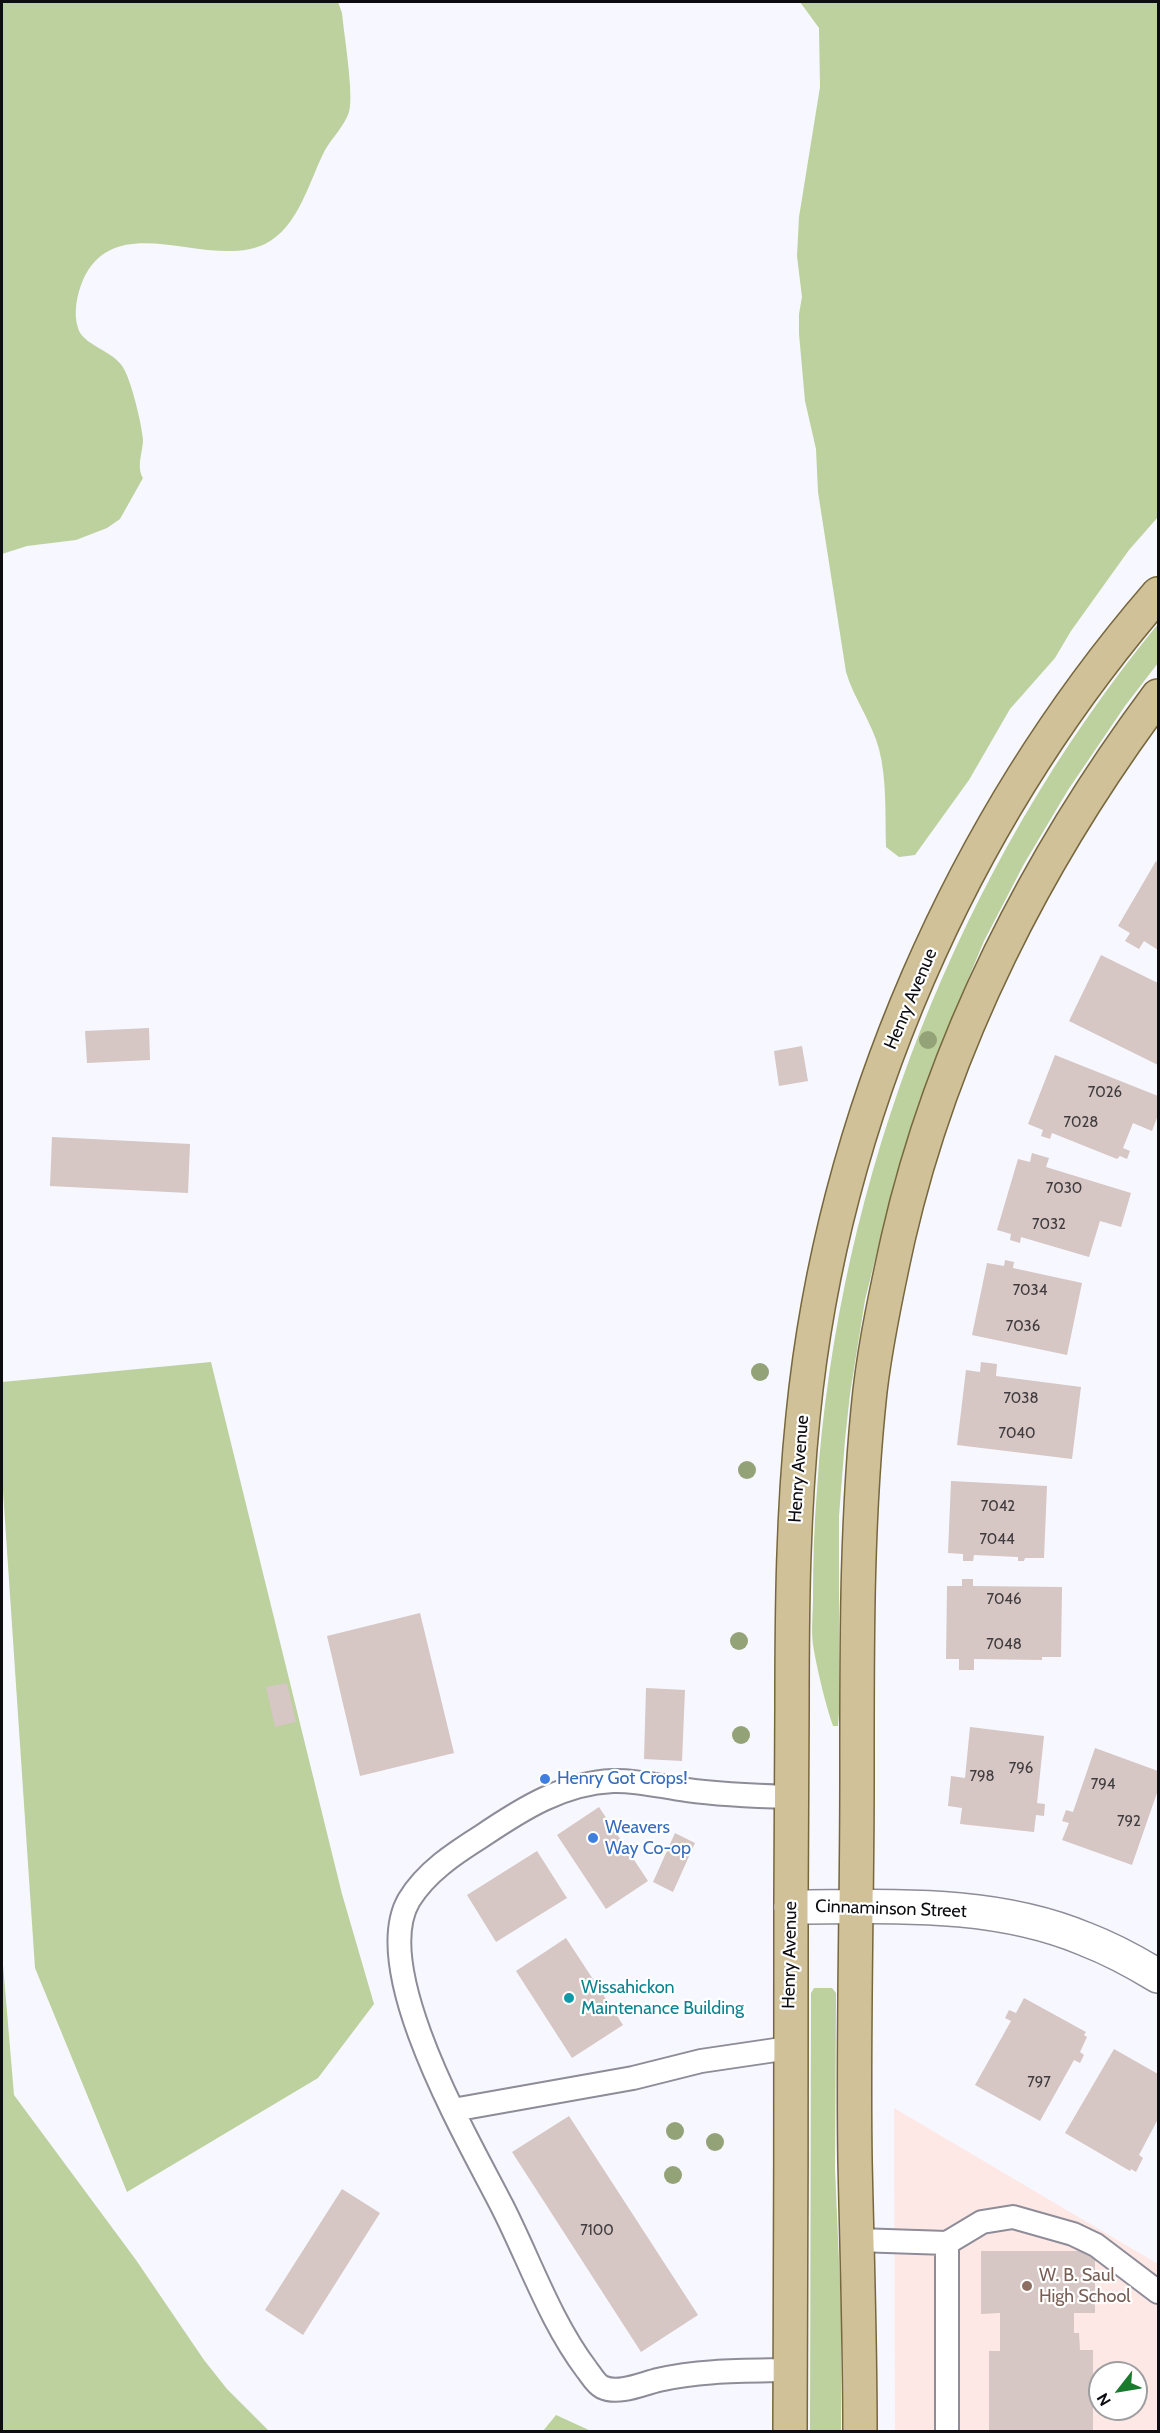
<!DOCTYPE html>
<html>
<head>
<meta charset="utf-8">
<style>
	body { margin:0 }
	#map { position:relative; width:1160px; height:2433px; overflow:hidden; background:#f7f7ff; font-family:Cabin,sans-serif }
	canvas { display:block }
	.frame { position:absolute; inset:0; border:3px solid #0d0d11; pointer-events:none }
	.north { position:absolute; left:1088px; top:2361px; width:60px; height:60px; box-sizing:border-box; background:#fff; border:2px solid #9e9ea0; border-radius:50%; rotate:239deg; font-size:16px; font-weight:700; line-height:24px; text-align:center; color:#0d0d11 }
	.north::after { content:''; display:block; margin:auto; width:21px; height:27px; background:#187b2d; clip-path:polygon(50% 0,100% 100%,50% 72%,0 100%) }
</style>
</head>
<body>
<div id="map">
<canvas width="1160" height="2433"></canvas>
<div class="frame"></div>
<div class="north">N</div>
</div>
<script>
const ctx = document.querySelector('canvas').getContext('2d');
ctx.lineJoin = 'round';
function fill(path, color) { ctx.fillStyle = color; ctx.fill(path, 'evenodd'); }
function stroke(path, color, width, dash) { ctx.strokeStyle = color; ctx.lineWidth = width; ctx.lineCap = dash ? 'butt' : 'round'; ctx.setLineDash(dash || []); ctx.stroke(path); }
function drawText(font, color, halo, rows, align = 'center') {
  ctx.font = font + ' Cabin,sans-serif'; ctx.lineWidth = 4.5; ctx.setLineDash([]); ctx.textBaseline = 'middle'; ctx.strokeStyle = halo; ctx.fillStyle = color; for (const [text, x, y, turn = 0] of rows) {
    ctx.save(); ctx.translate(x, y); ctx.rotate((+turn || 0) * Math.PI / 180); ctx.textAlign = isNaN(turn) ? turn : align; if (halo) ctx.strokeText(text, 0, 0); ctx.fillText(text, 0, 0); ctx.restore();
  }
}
const education = new Path2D(`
	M894 2108 1158 2264V2431H895ZM1100 2373H1136V2409H1100Z`);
const green = new Path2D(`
	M2 2H338L342 13C344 35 354 94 349 112 345 125 332 138 325 150 309 181 299 227 265 244 209 271 116 206 83 280 77 294 73 313 78 328 83 346 114 350 124 369 132 384 141 421 143 439 143 452 136 466 143 478L120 519 107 528 76 540 27 546 2 554Z
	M800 2H1158V517L1129 550 1071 631 1055 658 1010 709 969 780 915 855 899 857 886 847C885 815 887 780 879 749 872 722 854 699 846 672L818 492 816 449 805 401 799 334V314L802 297 797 256 799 217 820 87 819 28Z
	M1158 624V663L1125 706 1068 790 1024 864 984 941 934 1061 895 1179 865 1300 850 1394 845 1440 839 1516V1713L838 1726H833C825 1703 817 1669 813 1645 811 1630 813 1613 813 1597 813 1562 814 1526 817 1490 838 1176 958 868 1158 624Z
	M211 1362 342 1894 374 2004 318 2078 127 2192 35 1968 2 1476V1382Z
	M2 1953 14 2095 136 2260 204 2360 227 2389 269 2431H2Z
	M814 1988H832L836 1993 835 2169 841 2307V2431H810L811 1993Z
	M556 2415 591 2431H543Z`);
const building = new Path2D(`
	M1156 861 1158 863V950L1144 941 1139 949 1125 941 1130 933 1118 926Z
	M1101 955 1158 983V1065L1069 1021Z
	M149 1028 150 1060 87 1063 85 1031Z
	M802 1046 808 1081 779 1086 774 1051Z
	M1055 1055 1158 1096V1115L1152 1131 1133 1123 1123 1148 1130 1151 1127 1159 1120 1156 1117 1159 1052 1133 1050 1139 1041 1136 1043 1130 1028 1124Z
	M52 1137 190 1144 188 1193 50 1186Z
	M1032 1153 1049 1158 1046 1167 1131 1193 1121 1227 1100 1221 1089 1257 1021 1237 1020 1243 1010 1240 1011 1234 997 1230 1018 1159 1030 1162Z
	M1005 1260 1014 1262 1013 1268 1082 1283 1067 1355 972 1335 987 1263 1004 1266Z
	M981 1362 997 1364 996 1376 1081 1387 1072 1459 957 1445 966 1370 980 1372Z
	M951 1481 1047 1486 1044 1558H1025L1024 1561H1018V1557L974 1555 973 1561H963V1554L948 1553Z
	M962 1579H973V1586L1062 1587 1061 1657H1042V1660L974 1659V1670H959V1659H946L947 1586H962Z
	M420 1613 454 1753 360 1776 327 1636Z
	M287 1683 296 1722 275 1727 266 1687Z
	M646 1688 685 1690 682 1761 644 1759Z
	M970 1727 1044 1736 1037 1803 1045 1804 1044 1816 1036 1815 1034 1832 960 1824 962 1808 948 1806 951 1776 965 1778Z
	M1095 1748 1158 1771V1790L1132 1865 1062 1840 1069 1823 1062 1821 1066 1810 1073 1812Z
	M599 1807 648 1881 606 1909 557 1835Z
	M675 1833 695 1843 673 1892 653 1882Z
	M537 1851 567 1898 496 1942 467 1895Z
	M566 1938 623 2025 572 2058 516 1971Z
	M1024 1998 1086 2032 1084 2035 1087 2037 1080 2052 1084 2055 1080 2063 1074 2060 1040 2121 975 2085 1011 2021 1005 2018 1009 2010 1016 2013Z
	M1114 2049 1158 2074V2119L1139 2155 1143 2158 1136 2172 1131 2169 1130 2171 1065 2133Z
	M569 2116 698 2315 641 2352 512 2152Z
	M342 2189 380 2213 303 2335 265 2310Z
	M981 2251H1095V2313H1074V2333H1079L1080 2350H1093V2432H989V2351H1000V2313L981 2314Z`);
const service = new Path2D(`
	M453 2110 633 2078 701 2061 789 2048
	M857 2240 947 2243V2432
	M947 2243 982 2222 1013 2217 1073 2234 1096 2245 1158 2292
	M790 2370C746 2371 701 2370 658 2380 642 2384 618 2395 602 2387 596 2384 591 2375 587 2370 550 2321 530 2261 502 2206 469 2141 368 1970 409 1900 426 1872 455 1853 482 1836 522 1809 563 1783 613 1781 637 1780 663 1787 687 1790 722 1795 756 1796 791 1797`);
const minor = new Path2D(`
	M791 1907C889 1907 992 1900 1085 1939 1111 1949 1135 1962 1158 1976`);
const primary = new Path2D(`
	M790 2432C790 2254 792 2077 791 1899 791 1835 792 1771 792 1706 792 1609 793 1513 803 1416 833 1116 961 822 1158 594
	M860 2432C860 2341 857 2251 855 2160 853 2033 857 1906 857 1780 857 1650 856 1520 870 1391 876 1340 887 1289 898 1239 943 1042 1038 857 1158 696`);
const trees = [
	[928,1040],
	[760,1372],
	[747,1470],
	[739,1641],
	[741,1735],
	[675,2131],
	[715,2142],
	[673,2175]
];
const markers = [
	[545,1779,6,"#3f7fe0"],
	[593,1838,6,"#3f7fe0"],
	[569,1998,6,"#0f9aa8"],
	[1027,2286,6,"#8d6e63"]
];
const numberNames = [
	["7026",1105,1093],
	["7028",1081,1123],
	["7030",1064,1189],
	["7032",1049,1225],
	["7034",1030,1291],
	["7036",1023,1327],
	["7038",1021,1399],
	["7040",1017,1434],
	["7042",998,1507],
	["7044",997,1540],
	["7046",1004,1600],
	["7048",1004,1645],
	["796",1021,1769],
	["798",982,1777],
	["794",1103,1785],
	["792",1129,1822],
	["797",1039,2083],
	["7100",597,2231]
];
const streetNames = [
	["Henry Avenue",911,999,-67],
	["Henry Avenue",799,1469,-86],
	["Cinnaminson Street",891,1909,2],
	["Henry Avenue",790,1955,-89]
];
const shopNames = [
	["Henry Got Crops!",557,1779],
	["Weavers",605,1828],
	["Way Co-op",605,1849]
];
const cultureNames = [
	["Wissahickon",581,1988],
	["Maintenance Building",581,2009]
];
const educationNames = [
	["W. B. Saul",1039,2276],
	["High School",1039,2297]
];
fill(education, '#fee8e5');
fill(green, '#bcd19d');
fill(building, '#d6c6c4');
stroke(service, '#8d8c98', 26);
stroke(minor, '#8d8c98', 36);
stroke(primary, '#77673d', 36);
stroke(service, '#fff', 22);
stroke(minor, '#fff', 33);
stroke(primary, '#d0c199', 33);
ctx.fillStyle = '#94a277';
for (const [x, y] of trees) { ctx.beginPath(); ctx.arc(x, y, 9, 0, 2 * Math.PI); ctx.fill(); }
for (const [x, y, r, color] of markers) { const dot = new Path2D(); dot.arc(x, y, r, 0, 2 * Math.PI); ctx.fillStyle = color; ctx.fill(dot); stroke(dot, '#fff', 2); }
drawText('15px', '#3f3b3e', null, numberNames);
drawText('18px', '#0d0d11', '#fff', streetNames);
drawText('18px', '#366cbe', '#fff', shopNames, 'left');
drawText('18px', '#0d838f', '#fff', cultureNames, 'left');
drawText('18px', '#785e54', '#fff', educationNames, 'left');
</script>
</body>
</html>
